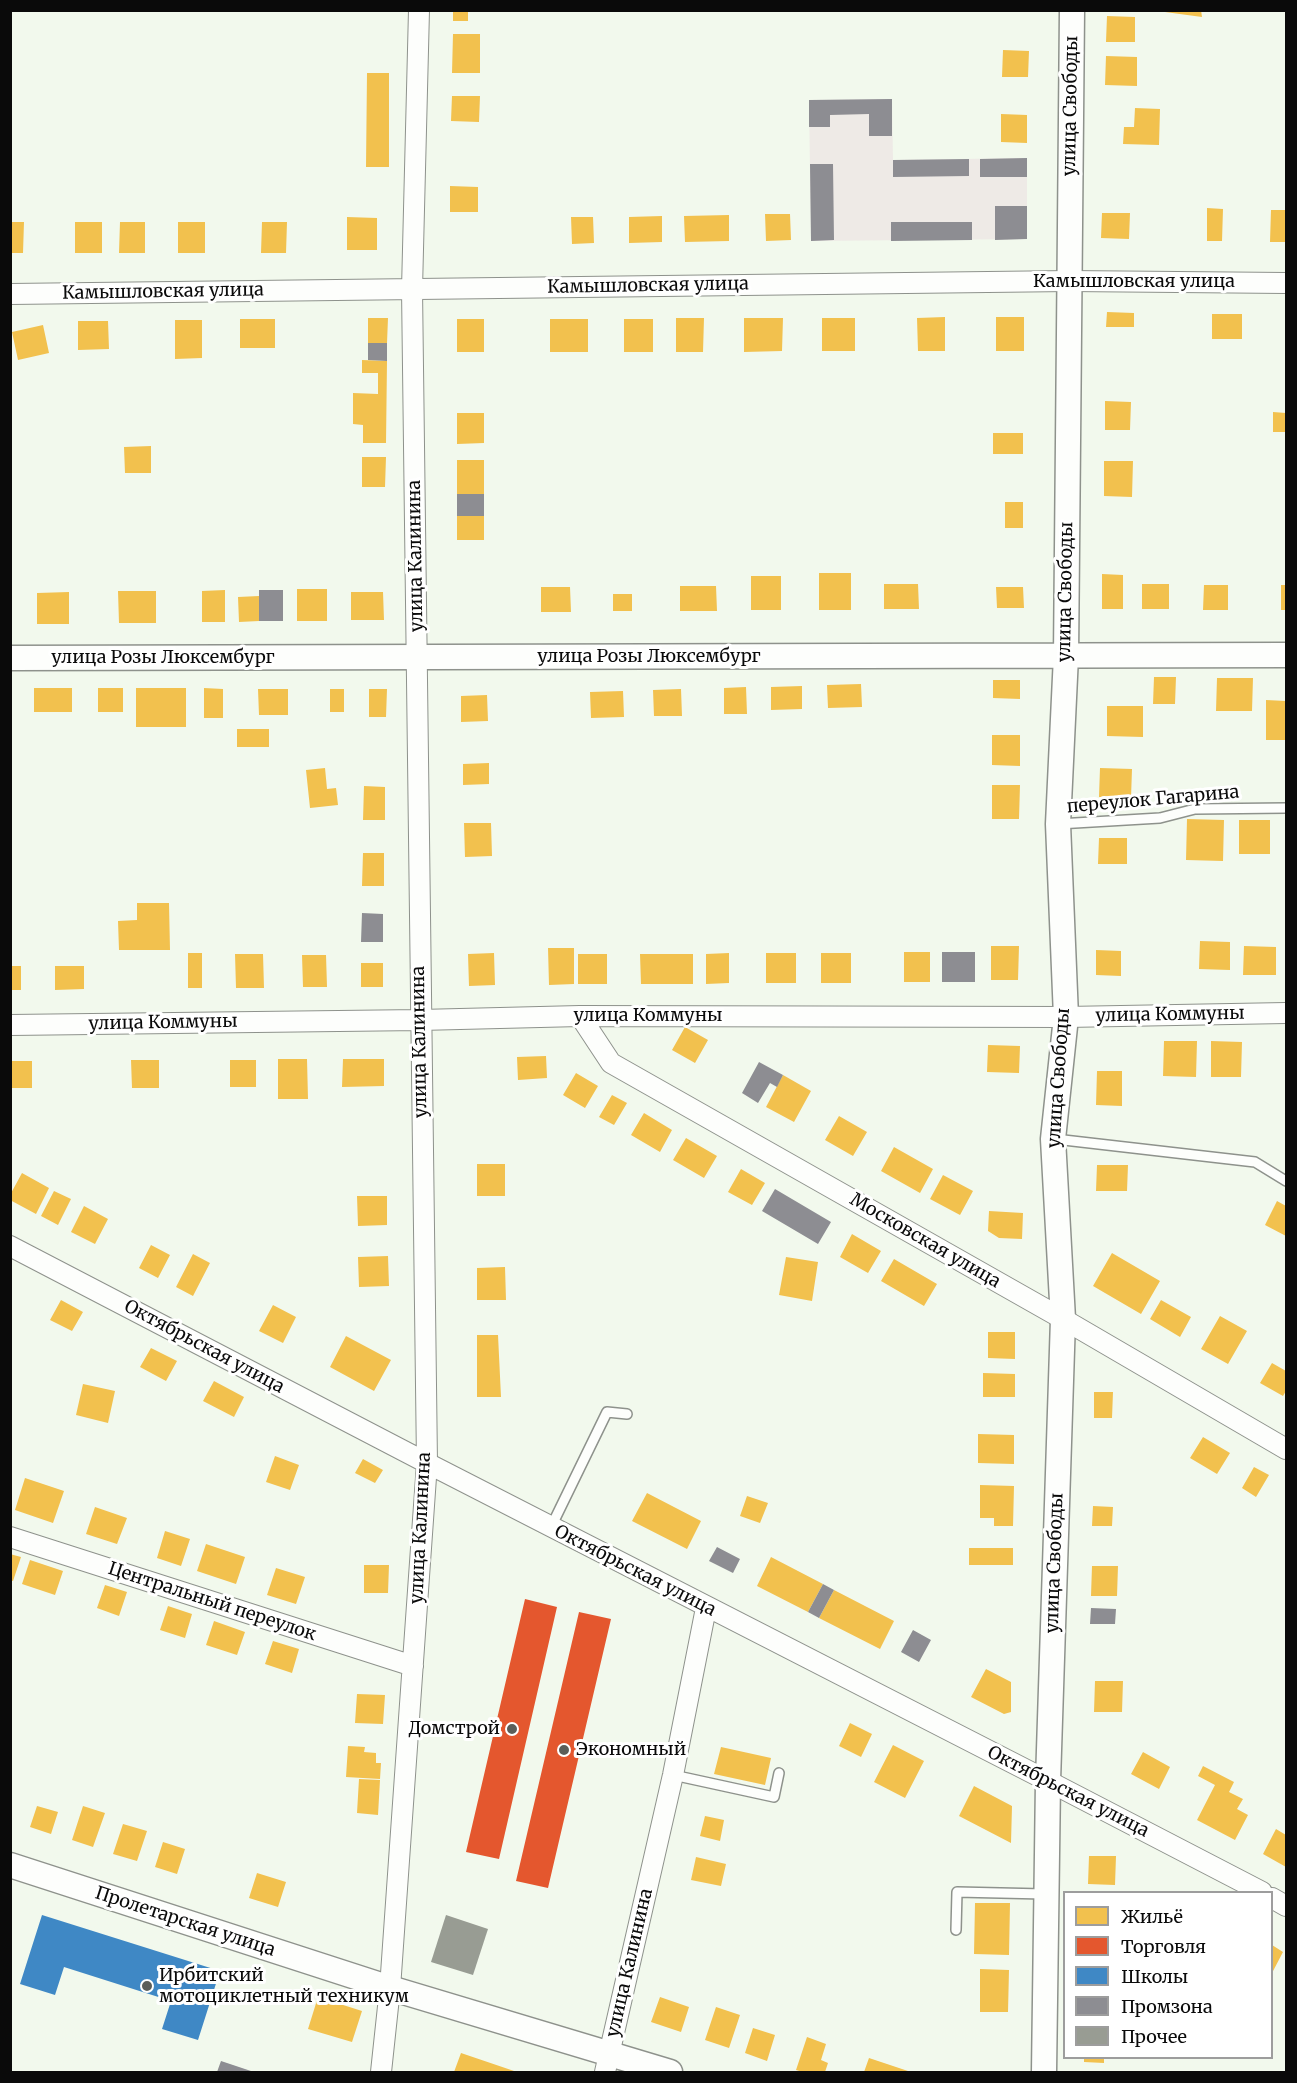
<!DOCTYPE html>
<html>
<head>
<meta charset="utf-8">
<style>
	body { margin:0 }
	#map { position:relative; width:1297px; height:2083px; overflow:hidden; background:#f2f9ed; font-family:Merriweather,serif }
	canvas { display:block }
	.frame { position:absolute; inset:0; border:12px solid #0a0a0a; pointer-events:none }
	.legend { position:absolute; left:1063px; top:1891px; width:210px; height:168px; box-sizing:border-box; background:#fff; border:2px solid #9d9d9d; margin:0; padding:8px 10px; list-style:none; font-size:18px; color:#0a0a0a }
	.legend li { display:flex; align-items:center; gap:12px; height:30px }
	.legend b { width:30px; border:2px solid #9d9d9d }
</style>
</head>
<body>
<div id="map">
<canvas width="1297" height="2083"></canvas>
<div class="frame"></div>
<ul class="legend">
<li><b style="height:16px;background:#f2c14e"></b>Жильё</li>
<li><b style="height:16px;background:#e4572e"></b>Торговля</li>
<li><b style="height:16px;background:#3f88c5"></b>Школы</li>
<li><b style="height:16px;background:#8d8d92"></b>Промзона</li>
<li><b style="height:16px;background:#989c93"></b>Прочее</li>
</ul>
</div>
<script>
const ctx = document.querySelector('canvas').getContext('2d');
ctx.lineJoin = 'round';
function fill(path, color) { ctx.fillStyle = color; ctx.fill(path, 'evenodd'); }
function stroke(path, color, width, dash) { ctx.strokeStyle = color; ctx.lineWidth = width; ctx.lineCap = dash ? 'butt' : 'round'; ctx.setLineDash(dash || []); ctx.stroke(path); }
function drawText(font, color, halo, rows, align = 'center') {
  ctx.font = font + ' Merriweather,serif'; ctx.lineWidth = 6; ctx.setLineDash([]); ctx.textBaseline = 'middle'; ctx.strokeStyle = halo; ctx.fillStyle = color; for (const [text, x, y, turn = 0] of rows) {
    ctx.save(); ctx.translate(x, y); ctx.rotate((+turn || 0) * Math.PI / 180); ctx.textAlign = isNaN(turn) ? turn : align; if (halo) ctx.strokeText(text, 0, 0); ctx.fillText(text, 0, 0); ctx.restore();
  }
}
const industrial = new Path2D(`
	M892 99 893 160 1027 158V239L811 241 809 100Z`);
const homes = new Path2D(`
	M453 10H468V21H453Z
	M1165 10H1201L1202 17 1165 12Z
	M1107 16 1135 17V42H1106Z
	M453 34H480V73H452Z
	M1003 50 1029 51 1028 77H1002Z
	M1106 56 1137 57V86L1105 85Z
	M367 73H389V167H366Z
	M452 96H480L479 122 451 121Z
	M1135 108 1160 109 1159 145 1123 144 1124 127H1134Z
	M1001 114 1027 115V143L1001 142Z
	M450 186 478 187V212H450Z
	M1207 208 1223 209 1222 241H1207Z
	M1271 210H1286V242H1270Z
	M1102 213H1130L1129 239 1101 238Z
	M765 214H790L791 240 766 241Z
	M729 215V241L685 242 684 216Z
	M662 216V242L629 243V217Z
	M347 217 377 218V250H347Z
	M571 217H593L594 243 572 244Z
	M10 222H24L23 253H10Z
	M75 222H102V253H75Z
	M120 222H145V253H119Z
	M178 222H205V253H178Z
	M262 222H287L286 253H261Z
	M1107 312 1134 313V327H1106Z
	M1212 314H1242V339H1212Z
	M945 317V351H918L917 318Z
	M996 317H1024V351H996Z
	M368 318H388L387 343H368Z
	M676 318H704L703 352H676Z
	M744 318H783L782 351 744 352Z
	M822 318H855V351H822Z
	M240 319H275V348H240Z
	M457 319H484V352H457Z
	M550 319H588V352H550Z
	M624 319H653V352H624Z
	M175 320H202V358L175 359Z
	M78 321H108L109 349 78 350Z
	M43 325 49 353 18 360 12 332Z
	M362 360 387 361 386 443H363V425L353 424V393L378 394V373H362Z
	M1105 401 1131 402 1130 430H1105Z
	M1273 412 1286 413V432H1273Z
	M457 413H484V443L457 444Z
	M993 433H1023V454H993Z
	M151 446V473H125L124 447Z
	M362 457H386L385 487H362Z
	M457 460H484V494H457Z
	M1104 461H1133L1132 497 1104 496Z
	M1005 502H1023V528H1005Z
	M457 516H484V540H457Z
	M819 573H851V610H819Z
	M1102 574 1123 575V609H1102Z
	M751 576H781V610H751Z
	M884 584H918L919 609H884Z
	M1142 584H1169V609H1142Z
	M1204 585H1228V610H1203Z
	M1281 585H1286V610H1281Z
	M680 586H716L717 611H680Z
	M541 587H570L571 612H541Z
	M996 587H1023L1024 608H997Z
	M297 589H327V621H297Z
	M225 590V622H202V591Z
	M118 591H156V623H119Z
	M69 592V624H37V593Z
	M351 592H383L384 620H351Z
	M613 594H632V611H613Z
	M259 596V621L239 622 238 597Z
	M1154 677H1176L1175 704H1153Z
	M1217 678H1253L1252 711H1216Z
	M993 680H1020V699L993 698Z
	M861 684 862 707 828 708 827 685Z
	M802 686V709L771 710V687Z
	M746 687 747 714H724V688Z
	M34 688H72V712H34Z
	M98 688H123V712H98Z
	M136 688H186V727H136Z
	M204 688 223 689V718H204Z
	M258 689H288V715H259Z
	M330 689H344V712H330Z
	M369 689H387L386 717H369Z
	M681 689 682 716H654L653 690Z
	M623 691 624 717 591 718 590 692Z
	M487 695 488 721 461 722V696Z
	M1266 700 1286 701 1285 740H1266Z
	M1107 706H1143V737L1107 736Z
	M237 729H269V747H237Z
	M992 735H1020V766L992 765Z
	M489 763V784L463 785V764Z
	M325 768 327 789 336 788 338 805 310 808 306 770Z
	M1100 768 1132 769 1131 798 1099 797Z
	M992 785H1020L1019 819H992Z
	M364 786 385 787V820H363Z
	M1187 819 1224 820 1223 861 1186 860Z
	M1239 820H1270V854H1239Z
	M464 823H491L492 856 465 857Z
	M1099 838H1127V864H1098Z
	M363 853H384V886H362Z
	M137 903H169L170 950H119L118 921 137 920Z
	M1200 941 1230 942V970L1199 969Z
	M991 946H1019L1018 980H991Z
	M1244 946 1276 947V975H1243Z
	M548 948H574V984L549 985Z
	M1096 950 1121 951V976L1096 975Z
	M904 952H930V982H904Z
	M188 953H202V988H188Z
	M494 953 495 985 469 986 468 954Z
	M729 953V983L706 984V954Z
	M766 953H796V983H766Z
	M821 953H851V983H821Z
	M235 954H263L264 988H236Z
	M578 954H607V984H578Z
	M640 954H693V984H641Z
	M302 955H326L327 987H303Z
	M361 963H383V987H361Z
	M10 966H21V990H10Z
	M55 966H84V989L55 990Z
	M685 1027 708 1040 695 1063 672 1050Z
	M1164 1041H1197L1196 1077 1163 1076Z
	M1211 1041 1242 1042 1241 1077H1211Z
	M988 1045 1020 1046 1019 1073 987 1072Z
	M546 1056 547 1078 518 1080 517 1057Z
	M278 1059H307L308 1099H278Z
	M343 1059H384V1086L342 1087Z
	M131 1060H159V1088H132Z
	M230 1060H256V1087H230Z
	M10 1061H32V1088H10Z
	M1097 1071H1122V1106L1096 1105Z
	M576 1073 598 1086 585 1108 563 1095Z
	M783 1075 811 1091 794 1122 766 1107Z
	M612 1095 627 1103 614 1125 599 1117Z
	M644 1113 672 1130 660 1152 631 1135Z
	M839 1116 867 1132 853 1156 825 1140Z
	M686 1138 717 1156 704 1178 673 1160Z
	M894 1147 933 1169 920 1193 881 1171Z
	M477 1164H505V1196H477Z
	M1097 1165H1128L1127 1191H1096Z
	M741 1169 765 1183 752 1205 728 1192Z
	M22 1173 49 1188 36 1214 10 1200V1195Z
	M943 1175 973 1191 960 1215 930 1199Z
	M54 1191 71 1199 58 1225 41 1216Z
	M357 1196H387V1225L358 1226Z
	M1277 1201 1286 1206V1236L1265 1225Z
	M84 1206 108 1219 95 1244 71 1232Z
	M989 1211 1023 1213 1022 1239 999 1238 988 1231Z
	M852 1234 881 1251 868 1273 840 1257Z
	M151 1245 170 1255 158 1278 139 1268Z
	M1112 1253 1160 1281 1141 1314 1093 1286Z
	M193 1254 210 1263 193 1296 176 1287Z
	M388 1256 389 1286 359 1287 358 1257Z
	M786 1257 818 1262 812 1301 779 1295Z
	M894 1259 937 1284 924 1306 881 1281Z
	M505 1267 506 1300H477V1268Z
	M61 1300 83 1312 72 1331 50 1320Z
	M1161 1300 1191 1317 1180 1337 1150 1319Z
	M273 1305 296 1317 283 1343 259 1331Z
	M1220 1316 1247 1331 1228 1364 1201 1349Z
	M988 1332H1015V1359L988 1358Z
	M477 1335H498L501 1397H477Z
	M346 1336 391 1360 374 1391 330 1367Z
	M151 1348 177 1361 166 1381 140 1367Z
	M1272 1363 1286 1371V1391L1283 1396 1260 1383Z
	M983 1373 1015 1374V1397H983Z
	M214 1381 244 1397 234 1417 203 1401Z
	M83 1384 115 1391 108 1423 76 1415Z
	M1094 1392H1113L1112 1418H1094Z
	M978 1434 1014 1435V1464L978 1463Z
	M1203 1437 1230 1453 1217 1474 1190 1458Z
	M275 1456 299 1465 290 1490 266 1482Z
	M363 1459 383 1470 375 1483 355 1473Z
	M1254 1467 1269 1475 1256 1497 1242 1488Z
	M25 1478 64 1491 53 1523 15 1510Z
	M980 1485 1014 1486 1013 1526H994V1518H980Z
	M647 1493 701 1521 687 1549 632 1521Z
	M747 1496 768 1503 760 1523 740 1516Z
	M1093 1506 1113 1507 1112 1526H1092Z
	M95 1507 127 1518 117 1544 86 1534Z
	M165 1531 190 1539 181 1566 157 1558Z
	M206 1544 245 1557 236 1584 197 1571Z
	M969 1548H1013V1565H969Z
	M10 1554 21 1557 13 1581 10 1580Z
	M771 1557 823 1584 808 1612 757 1586Z
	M30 1560 63 1571 55 1595 22 1584Z
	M364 1565H389L388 1593H364Z
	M1092 1566H1118L1117 1596H1091Z
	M276 1568 305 1577 296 1604 267 1595Z
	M105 1585 127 1592 119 1616 97 1608Z
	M834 1590 894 1621 880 1649 819 1618Z
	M168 1606 192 1614 185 1638 160 1630Z
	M214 1621 245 1632 237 1655 206 1645Z
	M273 1641 299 1649 292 1673 265 1664Z
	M986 1669 1011 1682V1712L1004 1714 971 1697Z
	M1095 1681H1123L1122 1712H1094Z
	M357 1694 385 1695 383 1724 355 1723Z
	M850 1723 872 1734 861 1757 839 1746Z
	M893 1745 924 1761 905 1798 874 1782Z
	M348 1746 365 1747 364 1752 376 1753V1763H381L380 1779 346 1777Z
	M721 1747 771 1758 765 1785 714 1774Z
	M1143 1752 1170 1767 1159 1789 1131 1774Z
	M1203 1766 1234 1782 1229 1792 1243 1799 1237 1809 1248 1815 1235 1840 1197 1820 1215 1785 1198 1776Z
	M359 1779 380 1780 378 1815 357 1813Z
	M974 1786 1012 1806 1011 1843 959 1816Z
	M37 1806 58 1812 51 1834 30 1827Z
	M83 1806 105 1813 93 1847 72 1840Z
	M705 1816 724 1820 720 1841 700 1836Z
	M123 1824 147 1831 137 1861 113 1854Z
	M1276 1829 1286 1835V1867L1263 1854Z
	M163 1842 185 1849 177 1874 155 1867Z
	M1089 1856H1116L1115 1885 1088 1884Z
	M696 1857 726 1864 721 1886 691 1880Z
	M257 1873 286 1882 278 1907 249 1898Z
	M975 1903H1010L1009 1955 974 1954Z
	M1272 1945 1283 1952 1272 1973Z
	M980 1969 1009 1970 1008 2012H980Z
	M318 1997 362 2011 352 2042 308 2029Z
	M660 1997 689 2007 681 2032 651 2022Z
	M716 2007 740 2015 729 2048 705 2040Z
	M753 2028 775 2035 767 2061 745 2053Z
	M807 2037 826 2044 821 2060 828 2063 825 2072H803L796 2070Z
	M461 2053 517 2072H454Z
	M869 2058 911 2072H864Z
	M1084 2058H1104V2063L1084 2062Z`);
const shops = new Path2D(`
	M525 1599 557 1607 499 1859 466 1852Z
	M579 1612 611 1619 548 1888 516 1881Z`);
const schools = new Path2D(`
	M42 1915 220 1971 198 2040 162 2029 171 2001 64 1967 55 1995 20 1984Z`);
const industry = new Path2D(`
	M892 99V136H869V114L830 115V127H809V100Z
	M1027 158V177H980V159Z
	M969 159V176L893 177V160Z
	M810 164H833L834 240 811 241Z
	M995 206H1027V239L995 240Z
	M891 222H972V240L891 241Z
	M368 343H387V361L368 360Z
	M457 494H484V516H457Z
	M259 590H283V621H259Z
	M362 913 383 914V942H361Z
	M942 952H975V982H942Z
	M759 1062 783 1075 777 1087 770 1083 758 1103 742 1093Z
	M775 1189 831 1222 818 1244 762 1211Z
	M717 1547 740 1559 733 1573 709 1561Z
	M823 1584 834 1590 819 1618 808 1612Z
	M1091 1608 1116 1609 1115 1624H1090Z
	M913 1630 931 1640 919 1662 901 1652Z
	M221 2061 254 2072H217Z`);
const building = new Path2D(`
	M446 1915 488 1929 473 1975 431 1962Z`);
const service = new Path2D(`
	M1058 824 1160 818 1195 809 1286 808
	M1055 1139 1255 1162 1286 1181
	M551 1527 607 1412 627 1414
	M673 1775 774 1797 779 1773
	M956 1930 957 1892 1044 1894`);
const minor = new Path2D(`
	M10 294 1069 281 1286 283
	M580 1016 611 1063 1063 1319 1286 1449
	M10 1025 420 1020 580 1016 1066 1017 1286 1013
	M10 1246 427 1463 1048 1781 1262 1892
	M10 1537 413 1666
	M1272 1898 1286 1906
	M381 2072 390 1988 427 1463 412 289 419 10
	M605 2072 673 1775 706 1608`);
const tertiary = new Path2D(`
	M10 658 1286 655
	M10 1865 390 1988 670 2072
	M1044 2072 1048 1781 1063 1319 1053 1139 1066 1017 1058 824 1066 656 1072 10`);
const markers = [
	[512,1729,6,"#5b5e59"],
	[564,1750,6,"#5b5e59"],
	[147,1986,6,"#5b5e59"]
];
const streetNames = [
	["улица Свободы",1071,106,-89],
	["Камышловская улица",1134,282],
	["Камышловская улица",648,286,-1],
	["Камышловская улица",163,292,-1],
	["улица Калинина",416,556,-91],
	["улица Свободы",1066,592,-89],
	["улица Розы Люксембург",649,657],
	["улица Розы Люксембург",163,658],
	["переулок Гагарина",1153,800,-5],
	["улица Коммуны",1170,1015,-1],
	["улица Коммуны",648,1016],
	["улица Коммуны",163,1023,-1],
	["улица Калинина",420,1042,-91],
	["улица Свободы",1059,1078,-86],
	["Московская улица",925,1241,30],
	["Октябрьская улица",204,1347,28],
	["улица Калинина",421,1528,-87],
	["улица Свободы",1055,1563,-88],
	["Октябрьская улица",635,1571,27],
	["Центральный переулок",212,1602,18],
	["Октябрьская улица",1068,1792,27],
	["Пролетарская улица",185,1922,18],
	["улица Калинина",630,1963,-77]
];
const poiNames = [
	["Домстрой",500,1729,"right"],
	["Экономный",576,1750],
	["Ирбитский",159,1976],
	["мотоциклетный техникум",159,1997]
];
fill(industrial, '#eeeae6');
fill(homes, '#f2c14e');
fill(shops, '#e4572e');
fill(schools, '#3f88c5');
fill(industry, '#8d8d92');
fill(building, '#989c93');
stroke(service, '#8e928c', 12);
stroke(minor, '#8e928c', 22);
stroke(tertiary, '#8e928c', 27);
stroke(service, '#fdfefc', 9);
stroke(minor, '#fdfefc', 20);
stroke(tertiary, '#fdfefc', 24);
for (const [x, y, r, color] of markers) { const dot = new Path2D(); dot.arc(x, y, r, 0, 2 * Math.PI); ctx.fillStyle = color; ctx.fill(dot); stroke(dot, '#fff', 2); }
drawText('18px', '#0a0a0a', '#fff', streetNames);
drawText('18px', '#0a0a0a', '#fff', poiNames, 'left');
</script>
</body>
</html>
